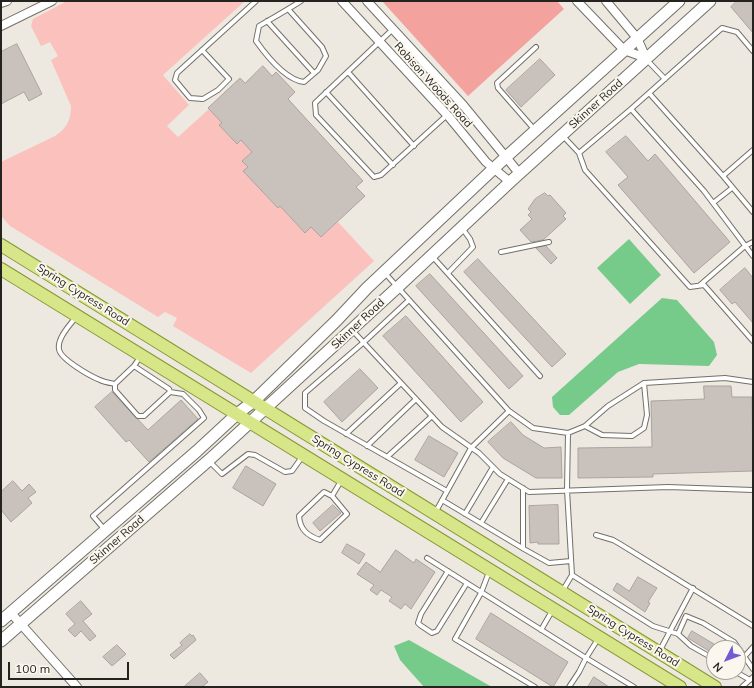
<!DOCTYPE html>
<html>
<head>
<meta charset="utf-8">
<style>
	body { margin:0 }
	#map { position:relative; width:754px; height:688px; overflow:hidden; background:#ede9e1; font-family:Mulish,sans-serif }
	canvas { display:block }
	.frame { position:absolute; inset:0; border:2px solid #242320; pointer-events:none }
	.north { position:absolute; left:706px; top:640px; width:40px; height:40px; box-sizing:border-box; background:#fbf7ee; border:1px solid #a5a29c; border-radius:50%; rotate:228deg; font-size:11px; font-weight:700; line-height:16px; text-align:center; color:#242320 }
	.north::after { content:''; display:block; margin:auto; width:14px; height:18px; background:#725cd6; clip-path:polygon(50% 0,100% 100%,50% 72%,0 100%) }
	.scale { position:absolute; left:8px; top:662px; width:121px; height:18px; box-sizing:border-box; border:2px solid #242320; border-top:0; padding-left:5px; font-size:12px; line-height:14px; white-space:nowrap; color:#242320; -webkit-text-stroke:3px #fbf7ee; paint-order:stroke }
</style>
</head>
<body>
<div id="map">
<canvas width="754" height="688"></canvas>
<div class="frame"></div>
<div class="north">N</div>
<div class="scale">100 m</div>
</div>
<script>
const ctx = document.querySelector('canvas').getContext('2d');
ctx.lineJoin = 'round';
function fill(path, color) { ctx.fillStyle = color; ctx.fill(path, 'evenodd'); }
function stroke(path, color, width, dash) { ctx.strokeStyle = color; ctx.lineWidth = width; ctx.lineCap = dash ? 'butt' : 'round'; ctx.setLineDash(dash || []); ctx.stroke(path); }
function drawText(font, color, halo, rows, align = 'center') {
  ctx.font = font + ' Mulish,sans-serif'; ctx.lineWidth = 4; ctx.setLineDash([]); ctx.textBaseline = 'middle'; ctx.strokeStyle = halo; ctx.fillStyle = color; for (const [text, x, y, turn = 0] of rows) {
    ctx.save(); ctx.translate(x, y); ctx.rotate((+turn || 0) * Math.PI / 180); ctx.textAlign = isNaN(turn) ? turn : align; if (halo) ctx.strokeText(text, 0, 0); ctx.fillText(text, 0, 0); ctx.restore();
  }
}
const green = new Path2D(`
	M67 1H245L163 75 189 105 167 126 178 137 209 109 222 123 219 125 237 144 243 138 252 152 242 161 248 167 244 171 278 208 282 204 288 215 305 233 311 227 321 237 338 222 374 261 251 373 173 326 177 318 165 312 158 317 10 226 1 216V162L55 136C67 128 71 120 71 106L51 60 58 56 50 42 41 46 31 26 33 19Z`);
const forest = new Path2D(`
	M382 1H557L564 9 468 96Z`);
const water = new Path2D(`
	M629 239 661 275 630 304 597 268Z
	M662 298 677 300 714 342 717 355 709 366 639 364 618 372 569 415H560L553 407 552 397Z
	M409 640 492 687H424L400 660 394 646Z`);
const building = new Path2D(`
	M737 1H753V33L731 7Z
	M17 44 42 94 29 101 24 92 1 104V52Z
	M540 59 555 75 521 107 506 90Z
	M263 66 272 76 276 72 295 92 288 99 363 181 356 187 365 196 321 237 311 227 305 233 280 206 278 208 243 171 248 167 242 161 252 152 241 140 237 144 219 125 222 123 208 108 240 78 245 83Z
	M626 136 648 161 655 154 730 242 694 273 618 185 628 177 606 152Z
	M545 193 548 196 550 195 566 213 563 216 566 219 543 240 531 242 520 230 532 219 528 215 531 212 528 209 535 199Z
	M546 246 557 258 551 264 536 248Z
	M478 259 566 354 552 367 464 272Z
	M745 268 753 278V323L735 302 732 304 720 290Z
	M430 274 523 376 509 389 416 286Z
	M406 316 483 402 461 422 383 336Z
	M360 369 378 388 342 422 324 402Z
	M704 386H731L732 397H752L753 471 653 474V477L578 478V448L652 447 651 401 704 399Z
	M112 392 148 430 181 400 198 419 149 462 129 440 126 442 95 407Z
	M511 422 523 435 544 448 561 447 562 478H536L503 458 488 442Z
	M429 436 458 453 444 477 415 460Z
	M246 466 276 484 263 506 233 488Z
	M13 481 22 491 29 484 36 492 28 498 32 503 11 522 1 510V492Z
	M333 505 341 513 320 531 313 523Z
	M558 505 559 544H538V542L530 543 529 506Z
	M347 544 365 554 359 564 342 553Z
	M396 550 414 563 416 559 435 572 411 609 405 604 401 609 389 601 392 597 381 590 377 595 370 590 374 585 357 574 366 562 380 572Z
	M638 577 657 588 648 602 650 603 645 612 613 590 617 583 629 591Z
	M81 601 92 614 83 621 96 636 90 641 81 631 75 637 68 630 75 624 66 614Z
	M491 613 568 662 553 687 476 639Z
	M692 631 714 644V654L688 638Z
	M190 634 192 636 193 635 196 640 174 659 170 655 182 645 180 643Z
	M117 645 126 654 112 666 103 657Z
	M200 673 208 682 202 687H184Z
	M594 677 609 687H588Z`);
const lane = new Path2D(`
	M288 9 322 47 326 56 318 70 304 82C286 80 266 55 256 41L259 26C273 18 287 10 301 1
	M267 21 314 73
	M393 29 315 103 316 115 374 177 381 175 447 115
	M202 50 229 79 218 90 203 99 190 98 175 80 177 73 256 1
	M753 51 737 32 722 28 631 109 704 191 753 256
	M646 59 665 79
	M348 72 414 146
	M326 92 393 165
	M649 93 723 176
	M534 129 498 88 497 83 536 47
	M562 135 579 153 585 170 690 287 704 285 753 341
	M753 150 723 176 753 212
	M579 153 631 109
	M713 203 732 188
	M501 252 549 242
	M432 256 540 376
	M384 272 509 411 533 428 568 433 585 426 608 406 644 383 725 378 753 382
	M448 273 473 247 470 239 462 228
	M700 285 745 246 753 242
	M409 300 364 342 305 393V408L324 421 447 491
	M76 317C70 325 57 338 59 349 60 359 90 376 100 380 104 382 110 383 115 384
	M352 330 442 427 479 453 500 474 529 492 668 487 753 490
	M134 366 169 389 170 392 144 416H138L115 390V384L134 366 140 357
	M585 426 602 435 632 436 644 428 647 415 644 383
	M346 434 401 383
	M367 446 416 399
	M387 457 432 416
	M209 461 222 474 248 454 255 455 285 472 292 471 302 457
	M332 496 324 492 299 516C300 530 308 536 320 540L347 514 332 496 341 481
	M442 500 524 549 549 563 571 561
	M435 513 471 448 509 411
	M465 514 493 467
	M481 523 508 479
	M105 530 93 516 204 418 199 410 183 394 170 392
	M596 535 613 540 620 544 753 626
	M523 548V488
	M427 558 586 658 598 639
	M448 571 421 614 418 623 420 625 432 633 437 631 467 583
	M489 572 481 593 455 639 535 687
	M572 575 653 626 678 634
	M563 590 572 575 567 490 568 433
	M541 630 552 611
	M659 652 693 588
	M744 657 753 647
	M714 659 691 646 678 634 686 616 703 623 734 642 753 669
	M736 672 750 680
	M569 687 579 672 586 658 634 687
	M742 687 753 677`);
const street = new Path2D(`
	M342 1 449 117 486 162 510 182
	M367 1 463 105 519 173
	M577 1 624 50 646 58
	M606 1 637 38 646 58
	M1 3 7 1
	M1 26 52 1
	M11 613 77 687`);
const secondary = new Path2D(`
	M1 621 197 451 237 414 254 401 337 320 367 288 506 157 679 1
	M1 641 209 460 399 286 510 182 710 1`);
const primary = new Path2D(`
	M1 245 715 687
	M1 269 680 687`);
const streetNames = [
	["Robison Woods Road",433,85,48],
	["Skinner Road",596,104,-42],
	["Spring Cypress Road",83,295,32],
	["Skinner Road",358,324,-43],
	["Spring Cypress Road",358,466,32],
	["Skinner Road",117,540,-41],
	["Spring Cypress Road",633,636,32]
];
fill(green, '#fbc1bd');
fill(forest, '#f4a29e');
fill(water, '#76ca8a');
fill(building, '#c9c1bb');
stroke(building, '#aba39d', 1);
stroke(lane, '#737068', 6);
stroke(street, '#737068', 10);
stroke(secondary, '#737068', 13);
stroke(primary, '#879731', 14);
stroke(lane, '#fff', 4);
stroke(street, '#fff', 8);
stroke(secondary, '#fff', 11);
stroke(primary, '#d7e689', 12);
drawText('11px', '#242320', '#fbf7ee', streetNames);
</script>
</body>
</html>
